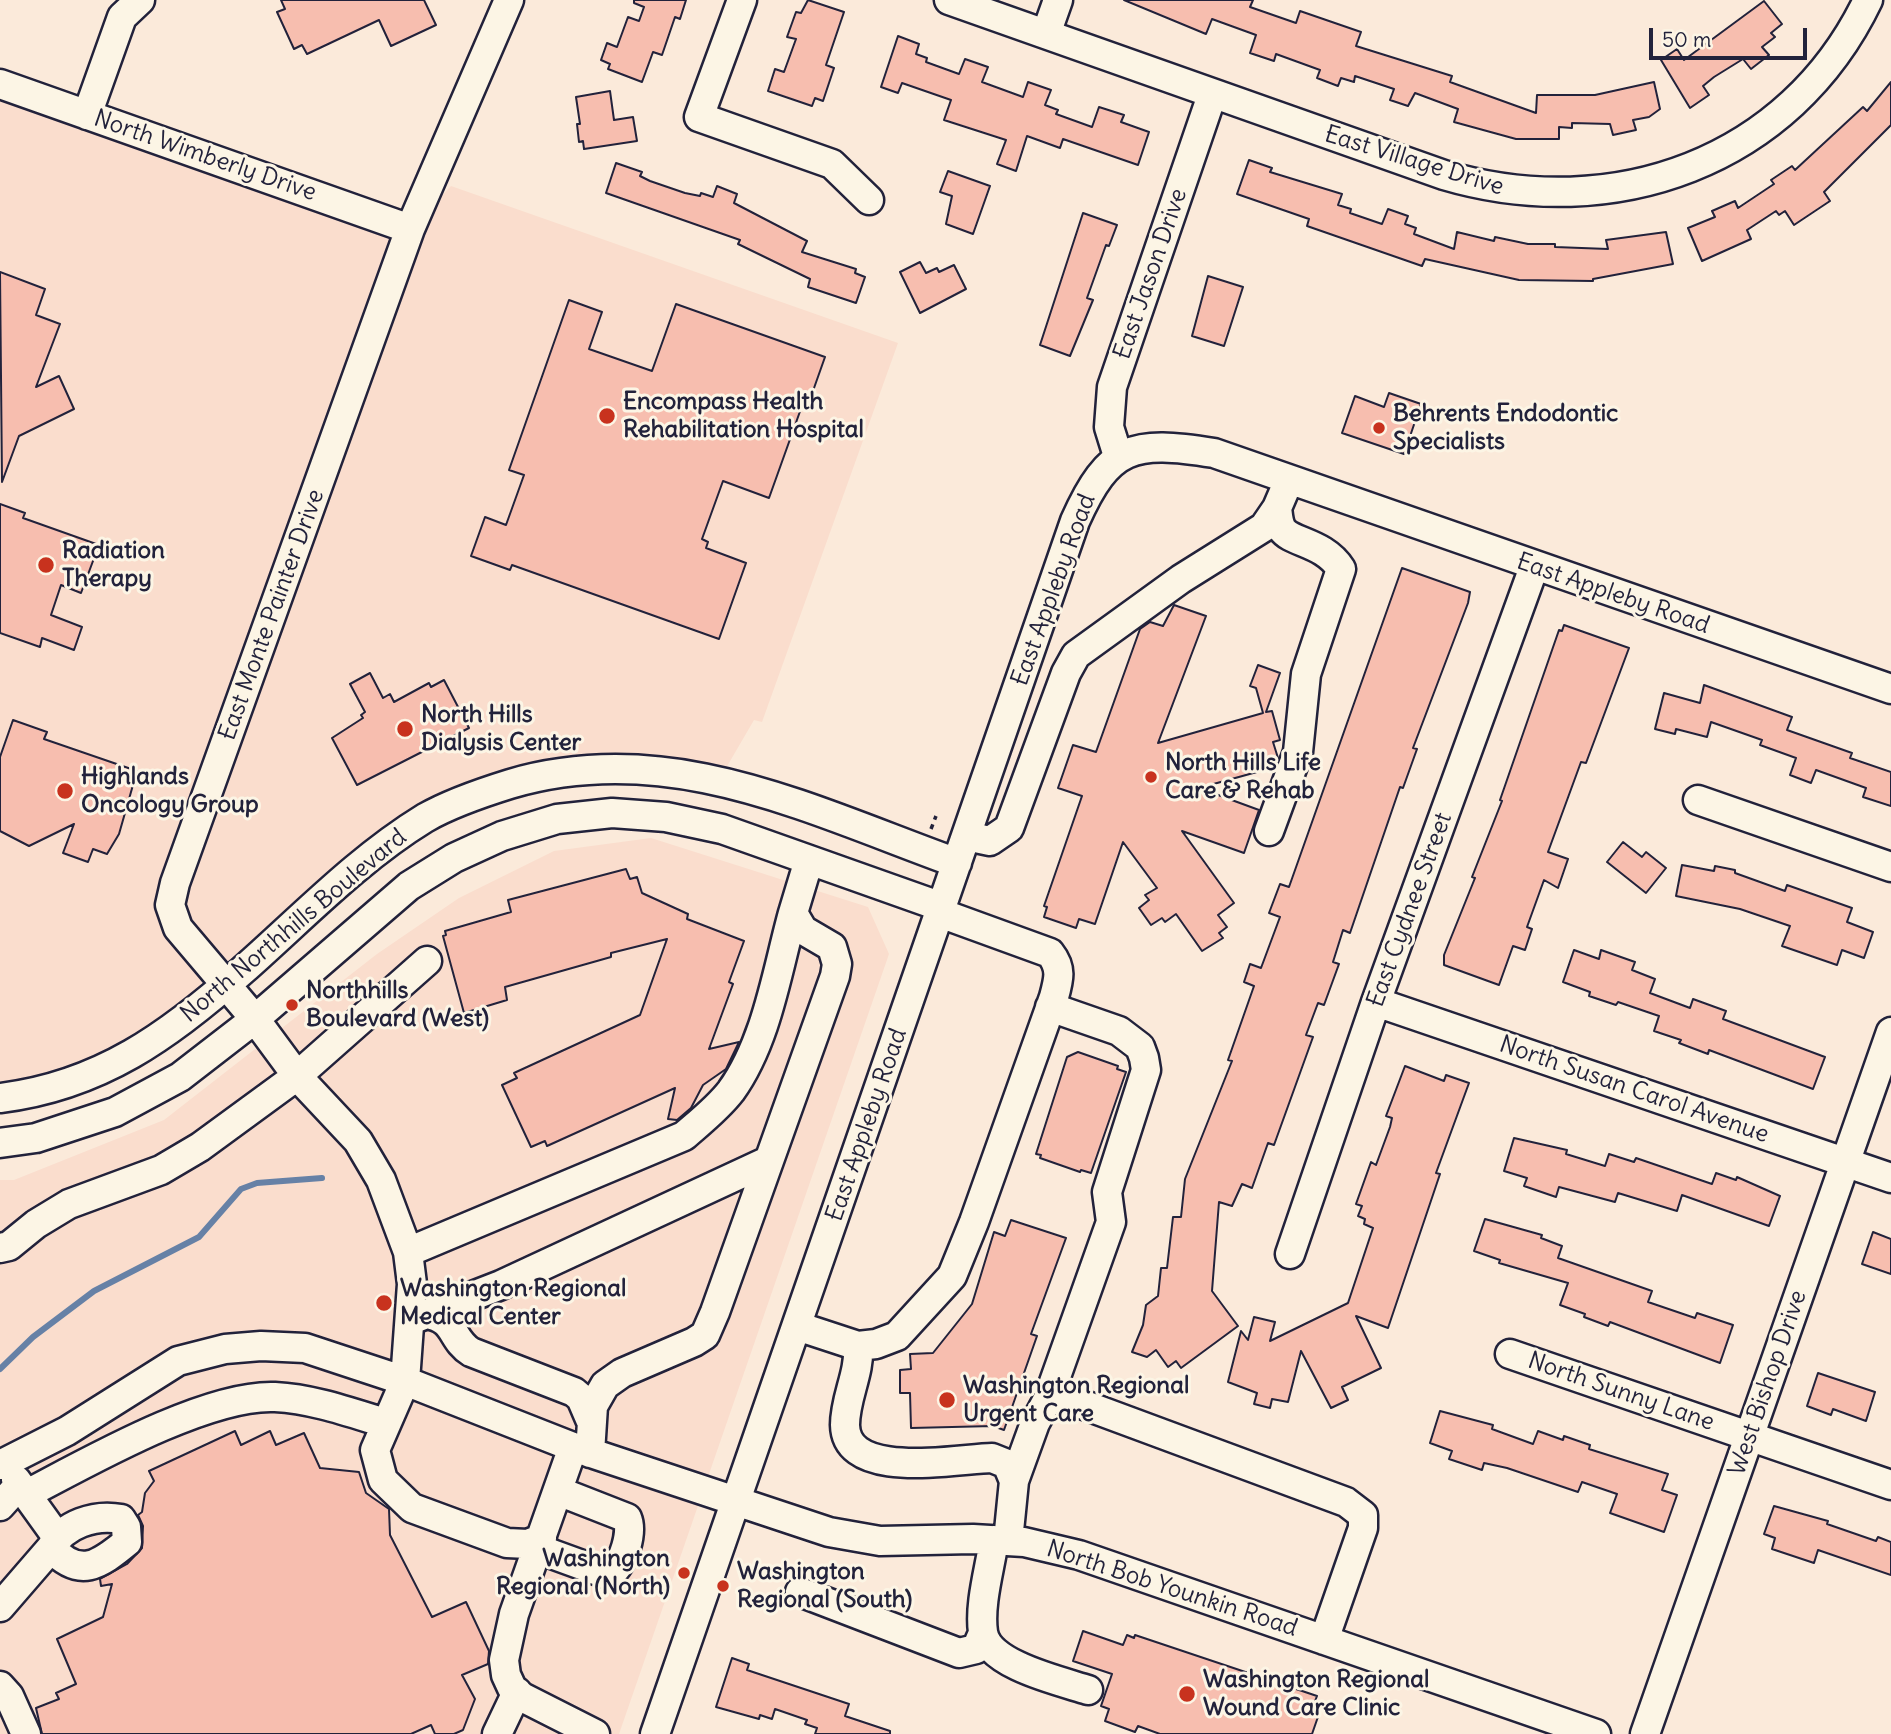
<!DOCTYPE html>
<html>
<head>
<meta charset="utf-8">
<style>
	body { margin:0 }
	#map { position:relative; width:1891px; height:1734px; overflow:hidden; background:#fbeada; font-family:Delius,sans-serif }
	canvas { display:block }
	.scale { position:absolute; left:1649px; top:28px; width:158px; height:32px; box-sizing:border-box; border:4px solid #22223b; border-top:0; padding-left:9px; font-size:21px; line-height:24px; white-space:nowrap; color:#22223b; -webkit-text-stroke:5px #fcf5e5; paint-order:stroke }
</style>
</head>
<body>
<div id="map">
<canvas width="1891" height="1734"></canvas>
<div class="scale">50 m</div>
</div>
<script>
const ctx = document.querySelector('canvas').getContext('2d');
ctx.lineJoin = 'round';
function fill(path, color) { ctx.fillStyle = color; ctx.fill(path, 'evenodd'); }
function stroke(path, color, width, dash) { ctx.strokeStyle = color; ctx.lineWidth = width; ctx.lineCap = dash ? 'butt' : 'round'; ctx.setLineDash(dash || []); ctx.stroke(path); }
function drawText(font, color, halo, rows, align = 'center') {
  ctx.font = font + ' Delius,sans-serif'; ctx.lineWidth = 6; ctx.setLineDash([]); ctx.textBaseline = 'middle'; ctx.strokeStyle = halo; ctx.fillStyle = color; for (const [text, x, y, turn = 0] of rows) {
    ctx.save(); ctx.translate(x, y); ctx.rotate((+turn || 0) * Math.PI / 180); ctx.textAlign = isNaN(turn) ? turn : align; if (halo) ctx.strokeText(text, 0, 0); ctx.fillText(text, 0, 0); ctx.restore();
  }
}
const built = new Path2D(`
	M0 84 410 229 451 186 898 343 762 722 754 720 719 780 611 767 427 817 151 1045 0 1098Z
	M651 838 868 907 889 954 619 1734H0V1180H14L164 1120 377 954 459 898 554 851Z`);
const stream = new Path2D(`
	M0 1369 33 1337 94 1291 199 1237 241 1189 257 1183 322 1178`);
const building = new Path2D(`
	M281 0H424L436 25 391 46 379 20 307 54 302 45 294 49 277 12 285 9Z
	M634 0H686L680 19 675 17 662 55 653 52 642 82 608 69 610 64 601 60 607 43 617 47 628 17 639 21 644 7 634 3Z
	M808 0 844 12 826 65 834 68 823 101 815 98 812 106 768 91 775 69 784 72 796 39 787 37 796 12 801 13Z
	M1124 0H1253L1250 7 1296 23 1300 11 1361 32 1356 46 1452 76 1450 82 1536 113 1537 95H1595L1654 82 1660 109 1649 117 1633 120 1636 130 1613 135 1610 124 1572 123V128L1559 127V139H1516L1454 122 1458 109 1415 93 1408 106 1390 100 1394 89 1355 76 1354 82 1341 78 1338 86 1317 78 1320 70 1276 54 1274 61 1250 53 1256 35 1212 19 1206 34Z
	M1764 1 1782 24 1771 33 1775 37 1762 47 1769 55 1751 69 1743 59 1714 77 1703 86 1709 95 1690 108 1661 60 1677 49 1684 60Z
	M898 36 919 44 916 54 927 58 926 62 959 74 965 59 988 67 982 82 1023 97 1028 82 1051 90 1045 105 1058 110 1056 114 1092 127 1099 107 1124 115 1121 122 1149 132 1138 165 1063 139 1060 148 1027 136 1016 171 997 164 1006 140 944 120 951 100 902 83 898 93 881 87Z
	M1891 82V125L1824 192 1830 201 1794 225 1785 211 1779 215 1776 211 1747 230 1751 239 1702 261 1688 228 1715 217 1712 211 1735 201 1738 208 1774 184 1771 180 1792 166 1795 170 1863 107 1867 111Z
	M610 91 614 120 633 117 637 141 584 149 583 141 579 142 577 124H580L576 97Z
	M1249 160 1272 168 1270 172 1342 194 1338 205 1351 209 1350 213 1382 224 1388 209 1408 216 1405 224 1416 228 1414 234 1454 249 1457 232 1494 241 1495 237 1528 244H1555V247L1608 249 1606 240 1666 232 1673 264 1593 279V281L1519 280 1425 259 1422 266 1307 226 1309 219 1237 194Z
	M616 163 642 172 640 176 650 181 685 193 700 196 701 193 713 197 717 186 737 194 734 203 807 241 802 252 856 269 855 273 865 277 856 303 808 287 810 279 738 244 740 240 606 193Z
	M948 171 990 186 973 234 946 224 952 196 940 192Z
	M1083 213 1117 225 1109 246 1106 245 1087 298 1093 300 1070 356 1040 345Z
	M920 262 926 273 937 268 939 272 954 265 966 289 920 313 900 272Z
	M0 272 45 289 36 315 60 324 36 387 59 376 74 409 19 436 2 482Z
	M1208 276 1243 287 1224 346 1192 336Z
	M569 300 602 312 589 349 652 371 676 304 825 357 808 405 803 403 769 498 723 481 702 539 708 542 706 548 746 563 719 639 512 565 510 570 471 556 485 517 506 525 524 475 509 470Z
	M1389 393 1421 404 1404 454 1342 433 1355 396 1384 407Z
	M0 504 25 513 23 518 99 545 81 593 61 585 51 615 82 627 74 650 42 638 40 647 0 633Z
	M1402 568 1470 592 1468 603 1413 748 1417 749 1403 788 1400 787 1350 933 1343 930 1333 962 1339 964 1324 1005 1318 1003 1306 1035 1313 1037 1274 1145 1268 1143 1252 1188 1242 1184 1232 1206 1219 1202 1212 1291 1238 1326 1181 1368 1176 1361 1168 1367 1156 1350 1147 1357 1132 1352 1143 1325 1146 1305 1158 1296 1161 1268H1167L1173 1217H1181L1185 1179 1232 1061 1228 1060 1254 986 1244 982 1250 964 1261 968 1280 917 1269 913 1280 884 1289 887Z
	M1174 605 1206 616 1158 743 1263 713 1256 688 1250 686 1258 665 1280 673 1266 712 1272 711 1280 740 1273 742 1278 758 1275 767 1199 788 1259 810 1244 853 1182 831 1234 903 1218 915 1227 927 1219 933 1223 938 1202 951 1176 914 1165 922 1162 918 1151 925 1139 908 1149 900 1145 895 1157 888 1123 842 1095 924 1079 919 1076 928 1044 917 1047 907 1044 906 1082 796 1058 788 1073 745 1096 752 1140 629 1150 622 1163 626Z
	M1564 625 1629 648 1586 763 1581 762 1548 852 1568 859 1558 888 1544 880 1527 927 1532 929 1525 950 1513 946 1499 985 1444 965V955L1475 878 1472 877 1502 801 1500 800 1559 630 1562 631Z
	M370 673 383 698 390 694 394 702 429 683 431 687 444 680 469 728 357 785 332 738 363 718 361 715 365 712 350 684Z
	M1704 685 1792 717 1787 730 1852 753 1850 758 1891 772V806L1863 797 1866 788 1816 770 1811 783 1790 775 1796 758 1760 745 1762 740 1711 722 1707 737 1676 729 1675 734 1655 729 1664 693 1700 703Z
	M13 720 47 732 44 739 137 771 119 834 107 854 93 849 88 862 63 853 74 824 29 846 0 831V757Z
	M1623 842 1642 857 1646 852 1666 868 1646 893 1607 862Z
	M1682 865 1714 871 1715 866 1735 870V873L1785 891 1787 885 1852 908 1847 922 1873 932 1864 958 1842 950 1837 965 1782 946 1790 926 1740 909 1676 896Z
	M626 869 630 879 637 877 642 893 688 914 687 919 744 941 729 982 733 984 709 1049 739 1042 726 1069 703 1085 691 1108 677 1120 668 1119 675 1088 547 1146 545 1141 531 1147 502 1085 517 1078 514 1073 640 1015 667 939 611 953V957L505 987 507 1000 464 1013 443 936 446 935 445 931 511 912 508 900Z
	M1574 950 1599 959 1601 950 1635 962 1632 970 1655 979 1650 993 1690 1008 1693 999 1726 1011 1723 1019 1825 1057 1813 1089 1709 1050 1708 1054 1679 1043 1681 1040 1654 1031 1659 1016 1618 1002 1616 1005 1589 996 1590 992 1563 982Z
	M1078 1052 1118 1066 1117 1069 1126 1072 1091 1173 1081 1170 1080 1172 1040 1158 1041 1155 1036 1154 1067 1057Z
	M1405 1066 1444 1081 1446 1075 1469 1083 1436 1173 1440 1174 1388 1328 1356 1316 1381 1368 1342 1387 1348 1400 1331 1408 1301 1351 1288 1402 1272 1399 1270 1408 1254 1404 1257 1393 1228 1382 1241 1331 1248 1340 1254 1317 1275 1322 1270 1341 1348 1303 1373 1228 1364 1224 1365 1219 1358 1216 1362 1206 1356 1204 1371 1162 1376 1165 1390 1127 1392 1118 1386 1116Z
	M1514 1138 1567 1150 1566 1154 1605 1166 1609 1154 1634 1162 1636 1158 1712 1184 1716 1173 1736 1180 1737 1177 1780 1196 1769 1226 1682 1195 1677 1211 1618 1193 1615 1202 1559 1187 1556 1197 1524 1186 1527 1178 1504 1171Z
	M1485 1219 1542 1235 1541 1238 1562 1246 1558 1258 1652 1291 1648 1302 1695 1318 1697 1313 1733 1325 1720 1363 1610 1322 1608 1326 1584 1317 1585 1314 1560 1305 1568 1283 1499 1263 1500 1260 1474 1251Z
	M1011 1220 1066 1238 1031 1334 1037 1336 1004 1430 993 1426 911 1428 910 1393H900V1370L911 1369 910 1354 933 1353 972 1304 994 1232 1005 1236Z
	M1873 1232 1891 1239V1274L1862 1264Z
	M1818 1373 1875 1392 1866 1421 1833 1409 1831 1415 1807 1406Z
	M1440 1411 1493 1425 1492 1429 1533 1444 1538 1431 1563 1440 1564 1436 1590 1445 1589 1449 1668 1474 1662 1490 1677 1495 1664 1532 1610 1513 1617 1494 1582 1482 1578 1492 1507 1468 1484 1463 1482 1470 1449 1459 1452 1451 1430 1443Z
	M235 1431 241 1445 270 1431 276 1445 304 1433 320 1468 359 1472 366 1493 389 1509 390 1535 432 1617 466 1602 489 1651 488 1664 462 1675 475 1699 463 1730 454 1734H435L431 1725 411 1734H42L36 1708 59 1699 56 1693 76 1684 57 1639 103 1617 112 1584 101 1586 100 1579 127 1564 142 1548 143 1526 138 1515 142 1512 145 1493 154 1481 149 1471Z
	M1774 1506 1828 1521 1827 1524 1876 1541 1878 1537 1891 1542V1575L1818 1550 1814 1563 1772 1549 1775 1538 1764 1534Z
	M1083 1631 1123 1645 1127 1635 1134 1638 1135 1635 1317 1696 1312 1709 1320 1711 1312 1734H1160L1138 1726 1135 1732 1105 1721 1109 1709 1101 1706 1112 1674 1073 1661Z
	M732 1658 749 1664 747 1670 849 1704 845 1716 890 1731V1734H815L817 1728 805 1724 807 1720 775 1709 772 1719 760 1715 759 1719 716 1707Z`);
const path = new Path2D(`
	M931 829 936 816`);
const minor = new Path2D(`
	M509 0 410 229 175 883 170 905 178 928 255 1019 297 1076 358 1141 381 1180 408 1252 412 1284 405 1381 375 1450 383 1480 412 1508 507 1543 528 1544 542 1538
	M742 0 699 117 832 164 869 200
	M949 0 1444 175C1613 225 1790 163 1868 0
	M1046 34 1058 0
	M0 84 410 229
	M87 115 122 17 140 0
	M1118 456 1109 427 1112 387 1212 95
	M1698 800 1891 867
	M1269 831 1298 752 1306 674 1341 569C1324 542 1291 543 1282 529 1278 523 1278 514 1277 508
	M966 836 990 841 1009 828 1066 673 1076 655 1181 579 1264 527 1277 508 1289 480
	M1376 1002 1891 1178
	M0 1098C100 1086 170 1035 243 970 302 918 358 859 425 818 451 803 481 793 510 784 669 737 810 810 957 863
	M0 1143 36 1138 115 1112 180 1077 255 1019 409 886 454 858 502 836 557 819 612 813 666 817 722 829 942 907
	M0 1248 9 1246 36 1224 69 1204 161 1170 200 1147 297 1076 427 961
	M408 1252 684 1136C700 1122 718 1108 731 1091 767 1041 777 971 793 913
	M1290 1254 1376 1002 1534 567
	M426 1314C457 1319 450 1339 471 1352L574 1392 581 1398 590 1419
	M411 1320 501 1285 768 1161
	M797 1326 858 1346 876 1344 897 1336 952 1276 974 1222 1054 997C1059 979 1062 968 1050 953L940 913
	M858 1346C860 1374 845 1397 845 1425 846 1481 955 1459 992 1458L1007 1464 1014 1481 1008 1541
	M1510 1354 1891 1485
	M1048 1399 1111 1222 1107 1192 1146 1070 1144 1058 1140 1047 1119 1031 1050 1007
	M573 1447 514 1614 504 1660 506 1675 512 1688 522 1697 595 1734
	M590 1453 593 1406 605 1385 622 1373 694 1342 705 1335 715 1312 835 976 837 964 832 947 803 930 793 913 809 860
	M0 1465 67 1431 178 1361 225 1349 261 1346 305 1348 405 1381 573 1447 829 1532 880 1541 973 1539 1024 1542 1079 1555 1596 1734
	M16 1480 57 1537
	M1014 1481 1035 1423 1048 1399 1060 1396 1346 1502 1363 1515V1528L1324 1640
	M27 1494C88 1462 207 1394 275 1397 313 1399 349 1412 385 1423
	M0 1506 19 1485
	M994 1540C990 1568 979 1604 983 1632 988 1665 1060 1681 1088 1690
	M538 1549 604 1573H611C624 1563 633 1532 627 1518L558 1491
	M800 1592 959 1653 976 1649 983 1633
	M0 1607 51 1548C64 1524 95 1514 121 1519L126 1527 127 1542C99 1565 80 1579 51 1548
	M0 1686 9 1696 26 1734
	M497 1734 517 1692
	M655 1734 1075 521C1109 445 1133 440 1214 453L1891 689
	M1645 1734 1891 1032`);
const markers = [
	[607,416,9,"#c8321e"],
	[1379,428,7,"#c8321e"],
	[46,565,9,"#c8321e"],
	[405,729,9,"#c8321e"],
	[1151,777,7,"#c8321e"],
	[65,791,9,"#c8321e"],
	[292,1005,7,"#c8321e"],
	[384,1303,9,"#c8321e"],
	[947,1400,9,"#c8321e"],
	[684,1573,7,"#c8321e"],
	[723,1586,7,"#c8321e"],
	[1187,1694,9,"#c8321e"]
];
const streetNames = [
	["North Wimberly Drive",205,156,19],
	["East Village Drive",1414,161,17],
	["East Jason Drive",1151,274,-71],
	["East Appleby Road",1054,590,-70],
	["East Appleby Road",1613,594,19],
	["East Monte Painter Drive",272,615,-70],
	["East Cydnee Street",1410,910,-70],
	["North Northhills Boulevard",294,926,-40],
	["North Susan Carol Avenue",1634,1090,19],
	["East Appleby Road",867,1125,-71],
	["West Bishop Drive",1768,1383,-71],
	["North Sunny Lane",1621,1392,19],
	["North Bob Younkin Road",1172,1589,18]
];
const poiNames = [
	["Encompass Health",623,402],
	["Rehabilitation Hospital",623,430],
	["Behrents Endodontic",1393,414],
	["Specialists",1393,442],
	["Radiation",62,551],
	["Therapy",62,579],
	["North Hills",421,715],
	["Dialysis Center",421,743],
	["North Hills Life",1165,763],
	["Care & Rehab",1165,791],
	["Highlands",81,777],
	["Oncology Group",81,805],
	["Northhills",306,991],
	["Boulevard (West)",306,1019],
	["Washington Regional",400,1289],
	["Medical Center",400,1317],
	["Washington Regional",963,1386],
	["Urgent Care",963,1414],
	["Washington",670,1559,"right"],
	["Regional (North)",670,1587,"right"],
	["Washington",737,1572],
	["Regional (South)",737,1600],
	["Washington Regional",1203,1680],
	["Wound Care Clinic",1203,1708]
];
fill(built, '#faddcd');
stroke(stream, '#6681a6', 6);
fill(building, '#f7beaf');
stroke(building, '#22223b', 2);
stroke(minor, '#22223b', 33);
stroke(path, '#22223b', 3.5, [5, 5]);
stroke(minor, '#fcf5e5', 28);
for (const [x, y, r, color] of markers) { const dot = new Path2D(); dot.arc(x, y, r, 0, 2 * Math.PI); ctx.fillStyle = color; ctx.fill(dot); stroke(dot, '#fcf5e5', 2.5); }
drawText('24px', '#22223b', '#fcf5e5', streetNames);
drawText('bold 24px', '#22223b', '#fcf5e5', poiNames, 'left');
</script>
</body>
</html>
